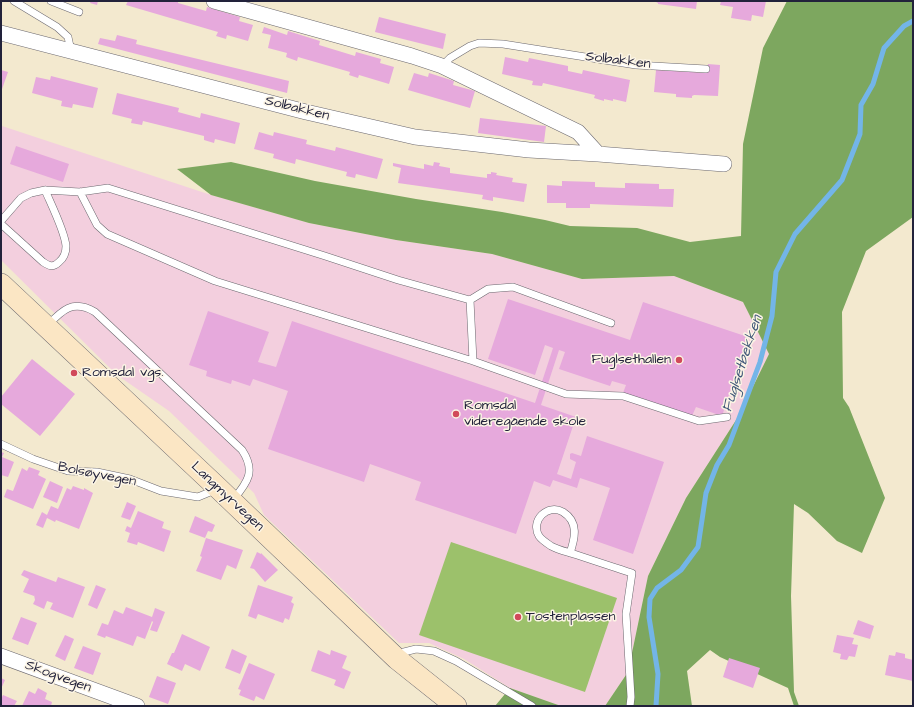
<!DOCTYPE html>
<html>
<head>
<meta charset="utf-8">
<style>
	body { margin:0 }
	#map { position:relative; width:914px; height:707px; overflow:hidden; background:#f3e9cf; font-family:"Architects Daughter",sans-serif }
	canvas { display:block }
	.frame { position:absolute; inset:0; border:2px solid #22223b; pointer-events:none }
</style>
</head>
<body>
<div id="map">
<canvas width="914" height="707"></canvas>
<div class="frame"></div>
</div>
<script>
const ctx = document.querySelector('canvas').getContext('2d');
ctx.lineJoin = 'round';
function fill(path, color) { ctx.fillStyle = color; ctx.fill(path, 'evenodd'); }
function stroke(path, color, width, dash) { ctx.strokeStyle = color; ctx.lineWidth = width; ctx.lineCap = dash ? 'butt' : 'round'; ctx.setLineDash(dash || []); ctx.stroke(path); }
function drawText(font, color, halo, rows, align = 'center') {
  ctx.font = font + ' "Architects Daughter",sans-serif'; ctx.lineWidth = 3; ctx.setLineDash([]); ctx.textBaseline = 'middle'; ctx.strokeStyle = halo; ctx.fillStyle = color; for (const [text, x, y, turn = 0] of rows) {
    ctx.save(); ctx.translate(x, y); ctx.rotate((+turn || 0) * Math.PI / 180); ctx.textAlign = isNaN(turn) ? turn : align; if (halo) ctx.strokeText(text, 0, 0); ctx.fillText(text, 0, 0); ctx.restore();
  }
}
const built = new Path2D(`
	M2 126 211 195 309 223 396 240 492 254 582 279 674 276 743 302 769 354 738 417 686 498 648 576 628 672 605 706H561L510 688 464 659 429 643H399L264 515 254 493 169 411 117 375 1 260V132Z`);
const green = new Path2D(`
	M451 542 617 598 585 692 419 635Z`);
const forest = new Path2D(`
	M787 1H913V217L866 251 842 312 843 398 849 407 885 498 862 553 837 541 808 513 794 504 791 596 794 692 799 706H794L788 688 720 657 710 650 687 671 692 706H605L628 672 648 576 686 498 738 417 769 354 743 302 674 276 582 279 492 254 396 240 309 223 211 195 177 169 231 162 315 181 416 199 502 212 545 220 570 226 637 228 690 242 741 236 743 144 763 48Z
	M510 688 561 706H495Z`);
const stream = new Path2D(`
	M656 706 658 674 649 617 650 599 657 588 681 570 698 547 706 493 717 465 729 445 760 362 772 316 776 272 795 234 842 180 860 134 861 105 873 84 884 48 904 26 913 21`);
const building = new Path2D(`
	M91 1H98L97 5 90 3Z
	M128 1H178V3L206 11 207 7 240 17 239 21 253 25 248 41 227 35 226 39 216 36 218 32 126 5Z
	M654 1H697L696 9 658 4V3Z
	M721 1H766L763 17 752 15 751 21 731 18 733 7 720 5Z
	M379 17 446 34 443 49 375 32Z
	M264 27 287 35 288 31 320 41 319 45 355 56 356 52 381 59 380 63 394 67 389 84 359 75 358 78 349 75 350 72 298 57 297 61 286 57 287 53 268 48 271 35 262 33Z
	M117 35 137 40 136 44 289 81 287 93 98 44 100 38 115 41Z
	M505 57 528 62 529 58 568 66V71L582 74 583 70 630 80 626 102 613 99V101L604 99V101L594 98 595 95 543 83 542 86 532 85 533 81 502 74Z
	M708 64 720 65 718 96 694 95 692 96V98L676 97V94L654 92 656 70 707 73Z
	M1 70 8 72 1 92Z
	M414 73 428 77 429 73 454 81 453 85 475 91 470 108 408 90Z
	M51 76 98 88 93 108 73 104 72 108 61 106 62 101 32 93 36 77 50 80Z
	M117 93 179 108 178 112 200 118 201 113 240 123 235 144 215 139 214 143 204 140V136L143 121 142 125 131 123 132 119 112 114Z
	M480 118 546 126 544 142 478 133Z
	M259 132 273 136 274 132 307 140 306 144 335 151 336 147 383 159 377 179 356 174 355 178 346 176 347 172 296 159 295 164 273 158 274 154 254 149Z
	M16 146 69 164 63 182 10 164Z
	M434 162 440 163 439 166 450 168V173L487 178V174H491V172L497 173 496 175 513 178 512 182 527 184 524 202 493 197V201L482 199 483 195 398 183 401 168 393 166V163L424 169V164L433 166Z
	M562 181 595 182V187L625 188V183L659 184V189H674L673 207 590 204V208H566V203H547V185L562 186Z
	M508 299 630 340 643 302 748 337 722 416 696 407 692 416 623 393 626 385 612 381 610 386 559 369 565 352 559 350 541 405 576 417 557 474 571 479 576 462 570 459V454L572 453 581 456 587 436 664 462 633 554 593 540 610 488 580 478 577 488 553 480 550 487 534 481 516 534 415 500 421 482 370 464 364 482 268 449 288 391 253 379 250 386 232 380 231 384 206 376 207 371 189 365 208 311 269 332 258 362 276 367 292 321 535 403 553 348 545 345 535 375 488 359Z
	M32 359 75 394 40 436 1 404V397Z
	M1 452 4 453 2 457 14 462 8 477 1 475Z
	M29 467 40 471 38 475 46 479 33 509 4 497 7 489 13 491 22 468 27 471Z
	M50 481 63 487 57 503 43 497Z
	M73 486 84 490V488L93 493 79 529 56 520 55 522 47 518 43 528 36 525 42 512 47 515 51 506 58 509 67 488 71 490Z
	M127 502 136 506 130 520 121 517Z
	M138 511 164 522 162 528 171 531 164 552 138 542 137 545 127 542 130 533 125 531 127 526 131 528Z
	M195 516 215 525 212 532 208 531 205 538 189 532Z
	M206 538 243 550 236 569 227 565 221 580 196 571 202 557 200 556Z
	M257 552 261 554V553L278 570 265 582 254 569 250 568Z
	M24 570 56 582 58 577 85 587 73 618 50 609 53 603 47 601 44 609 33 604 35 600 34 595V596L23 592 29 579 21 575Z
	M96 585 106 589 97 609 88 605Z
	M258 585 293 597 291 602 294 604 289 620 285 618 283 623 258 614 256 619 248 616Z
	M126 607 152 617 155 608 165 612 157 632 150 630 153 622 152 621 145 639 137 636 133 646 106 636 105 638 97 635 102 623 108 625 114 610 123 614Z
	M21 617 37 623 28 645 12 639Z
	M858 620 874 626 870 639 853 634Z
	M182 634 210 647 200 671 185 664 182 671 167 664 172 653H174Z
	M65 635 74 639 65 661 55 656Z
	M837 635 854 638 852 644 858 645 855 657 849 656 847 660 840 659 841 654 833 652Z
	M83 646 101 653 93 675 74 668Z
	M232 649 247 656 240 674 225 668Z
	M318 650 330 655 331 650 347 656 342 668 351 672 344 689 334 685 336 680 311 671Z
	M896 652 905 654V658L913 660V681L885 675 889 655 895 656Z
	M729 658 760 668 753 688 723 677Z
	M249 663 275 674 264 700 256 696 254 701 239 695 241 690 238 689Z
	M157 676 176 683 168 704 149 697Z
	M1 678 5 680 1 689Z
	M38 688 47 693 45 699 52 702 51 706H22L29 691 35 694Z
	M3 695 17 701 14 706H1V699Z`);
const service = new Path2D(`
	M14 1 57 27 68 37 71 51
	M51 1 79 12
	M442 66 450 58 470 46 479 43 503 44 636 65 706 69
	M80 192 97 225 107 234 215 281 473 361 566 394 623 396 699 421 727 417
	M1 221 21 198 31 193 45 190 80 192 108 188 325 256 398 280 470 300 488 289 513 287 611 323
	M1 224 43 262C49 266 53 268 59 262 64 258 66 252 66 246 65 232 51 204 45 190
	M470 300 473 361
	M47 326C62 310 73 299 95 312L242 450C256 471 248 482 233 500
	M1 444 33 459 68 471 97 472 130 479 161 491 198 497 210 492 216 488
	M570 553C575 538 579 522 563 512 547 503 530 521 539 536 541 539 548 544 551 546 558 550 568 552 577 555 595 561 613 567 632 573L626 614 631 697 630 706
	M398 658 404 652 416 649 434 651 456 661 532 706`);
const minor = new Path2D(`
	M214 1 412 56 442 66 578 132 598 154
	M1 33 306 112 415 137 529 150 598 154 724 164
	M1 656 137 706`);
const secondary = new Path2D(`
	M1 284 217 487 397 659 456 706`);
const markers = [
	[679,360,4,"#d1495b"],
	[74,373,4,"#d1495b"],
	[456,414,4,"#d1495b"],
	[518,617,4,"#d1495b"]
];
const streetNames = [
	["Solbakken",618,61,7],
	["Solbakken",297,109,14],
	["Bolsøyvegen",97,475,11],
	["Langmyrvegen",227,497,43],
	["Skogvegen",58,677,20]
];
const poiNames = [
	["Fuglsethallen",671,360,"right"],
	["Romsdal vgs.",82,373],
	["Romsdal",464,406],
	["videregående skole",464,422],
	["Tostenplassen",526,617]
];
const waterNames = [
	["Fuglsetbekken",743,364,-72]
];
fill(built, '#f3cfde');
fill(green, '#9cc16b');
fill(forest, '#7da75f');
stroke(stream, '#73b5e8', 5);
fill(building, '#e6a9dc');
stroke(service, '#6b686f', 8);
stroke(minor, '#6b686f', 16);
stroke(secondary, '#6b686f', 22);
stroke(service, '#fff', 7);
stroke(minor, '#fff', 15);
stroke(secondary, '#fbe6c4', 21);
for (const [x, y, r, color] of markers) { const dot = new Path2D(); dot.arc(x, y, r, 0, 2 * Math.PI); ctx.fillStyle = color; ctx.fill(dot); stroke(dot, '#fcf5e5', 1.5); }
drawText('14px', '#22223b', '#fcf5e5', streetNames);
drawText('14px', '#22223b', '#fcf5e5', poiNames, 'left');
drawText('italic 15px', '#3e5578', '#fcf5e5', waterNames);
</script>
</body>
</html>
